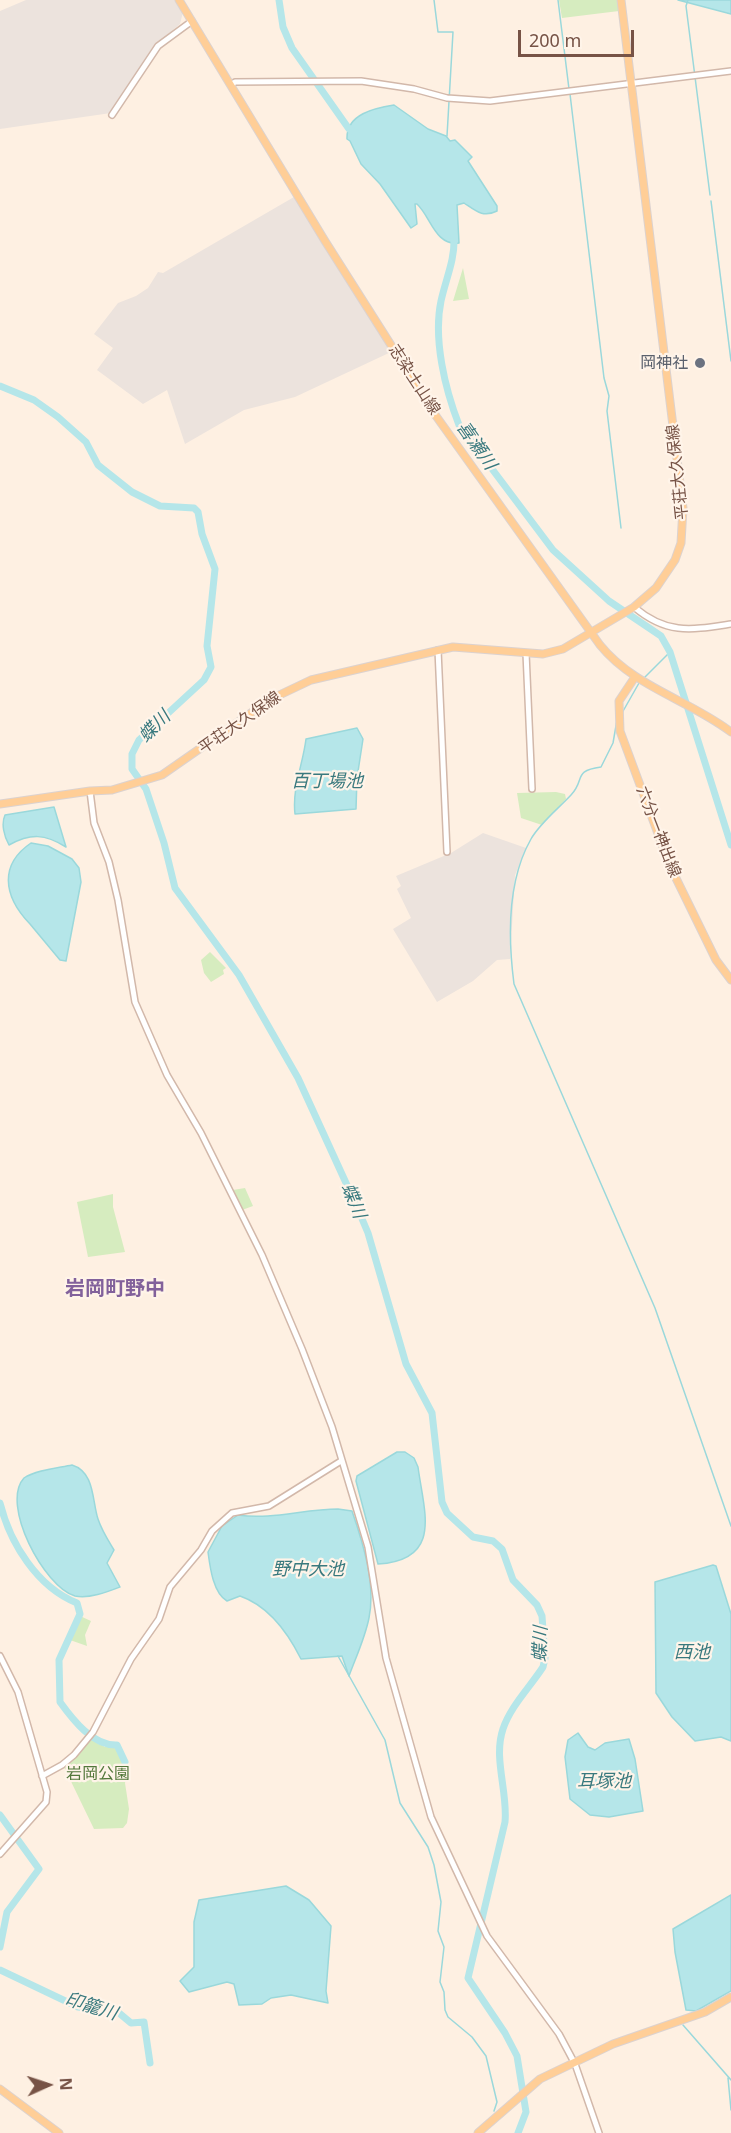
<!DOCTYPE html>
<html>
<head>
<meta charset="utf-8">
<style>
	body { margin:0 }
	#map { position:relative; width:731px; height:2133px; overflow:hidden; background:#fef0e2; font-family:"Noto Sans",sans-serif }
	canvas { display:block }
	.north { position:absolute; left:18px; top:2055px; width:60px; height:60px; -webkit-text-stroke:4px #fff4e9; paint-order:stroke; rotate:87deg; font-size:16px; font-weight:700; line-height:24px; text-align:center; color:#775346 }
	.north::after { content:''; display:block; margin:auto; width:21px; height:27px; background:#775346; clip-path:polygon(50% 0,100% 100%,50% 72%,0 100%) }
	.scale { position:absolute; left:518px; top:30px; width:116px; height:27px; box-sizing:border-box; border:3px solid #775346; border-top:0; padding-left:8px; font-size:18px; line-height:21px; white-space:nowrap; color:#775346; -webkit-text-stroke:4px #fff4e9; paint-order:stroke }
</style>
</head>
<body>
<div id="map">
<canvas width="731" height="2133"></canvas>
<div class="north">N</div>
<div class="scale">200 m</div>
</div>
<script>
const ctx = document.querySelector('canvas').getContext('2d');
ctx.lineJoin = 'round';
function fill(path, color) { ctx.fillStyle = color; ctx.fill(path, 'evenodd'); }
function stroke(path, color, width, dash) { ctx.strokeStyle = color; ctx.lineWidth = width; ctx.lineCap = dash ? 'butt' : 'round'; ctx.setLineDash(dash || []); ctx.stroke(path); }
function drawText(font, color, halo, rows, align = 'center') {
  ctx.font = font + ' "Noto Sans","Noto Sans JP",sans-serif'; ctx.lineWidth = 4.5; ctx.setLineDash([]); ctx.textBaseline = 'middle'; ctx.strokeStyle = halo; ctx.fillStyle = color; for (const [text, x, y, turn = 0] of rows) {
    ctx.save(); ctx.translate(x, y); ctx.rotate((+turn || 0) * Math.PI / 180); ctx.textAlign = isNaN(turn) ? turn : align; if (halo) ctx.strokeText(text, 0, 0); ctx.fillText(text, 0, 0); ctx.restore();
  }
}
const industrial = new Path2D(`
	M26 0H176L183 12 180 24 152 48 111 113 0 129V11Z
	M294 197 391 352 295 397 244 410 185 444 167 390 143 404 97 370 113 348 94 334 118 303 136 296 148 288 158 272 163 273Z
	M483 833 526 848 515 875 510 959 497 960 473 981 437 1002 393 929 411 918 397 889 401 886 396 876 451 853Z`);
const green = new Path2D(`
	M559 0H618L619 11 562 18Z
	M463 268 469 299 453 301Z
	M556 792 565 794 566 799 542 825 521 818 517 793Z
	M210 952 226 968 223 970 224 974 211 982 204 973 201 960Z
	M245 1188 253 1206 242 1210 233 1190Z
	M113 1194V1207L125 1252 88 1257 77 1202Z
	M80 1616 91 1621 85 1635 87 1646 70 1640Z
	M91 1738 105 1747H116L127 1773 125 1783 129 1809 127 1823 123 1828 94 1829 64 1767Z`);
const water = new Path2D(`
	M678 0H731V14Z
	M394 105 428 129 446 136 450 141 455 140 472 157 468 161 497 206V211C483 218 476 211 464 203L457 205 459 243C435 246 431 217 417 204H415L417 224 411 228 380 184 361 164 350 141 347 139C346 114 375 108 394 105Z
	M357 728 363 739 357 778 356 809 295 814C292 788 303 764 306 739Z
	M54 807 66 847C45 834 31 833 9 845 4 836 1 824 5 815Z
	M31 843 48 846 72 859 79 868 81 882 66 961 60 960C50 948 40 936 30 924 2 895 0 864 31 843Z
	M397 1452H405L414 1458 418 1467C424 1512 443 1560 378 1564L356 1481 357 1476Z
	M72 1465C95 1472 92 1501 98 1519 102 1531 108 1540 114 1550L107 1563 120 1587C107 1592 89 1599 75 1596 44 1587 0 1504 24 1478 36 1470 58 1468 72 1465Z
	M338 1509 352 1511C363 1543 376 1584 369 1618 365 1638 356 1657 349 1676L342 1656 301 1659C288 1633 269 1606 240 1596L227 1601C213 1593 210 1567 208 1552L222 1526 238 1515C272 1520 304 1509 338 1509Z
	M713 1565 716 1566 731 1614V1741L721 1737 695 1741 672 1717 656 1693 655 1582Z
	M578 1733 588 1747 595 1750 605 1743 629 1739 635 1759 643 1811 609 1817 590 1815 570 1799 565 1757 568 1740Z
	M286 1886 309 1900 331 1926 326 1991 328 2003 291 1995 271 1998 262 2004 239 2005 234 1984 227 1982 189 1992 180 1981 194 1967V1922L199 1900Z
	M731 1895V1991L696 2011 686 2010 675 1952 673 1929Z`);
const stream = new Path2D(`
	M434 0 438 32H453L447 136
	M558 0 569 89
	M688 0 686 6 710 195
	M570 94 604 378 609 396 607 411 621 528
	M711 201 731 361
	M645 677 670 652
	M622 713 639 683
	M617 720 613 743 601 767C572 771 586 779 571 795 558 809 540 823 531 839 507 881 508 938 514 984L655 1308 731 1526
	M338 1656 385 1740 400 1803 428 1847 434 1865 441 1902 438 1931 444 1947 440 1982 444 1992 445 2010 448 2017 472 2037 486 2056 497 2102 494 2111
	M683 2025 731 2080
	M728 2078 731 2110`);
const river = new Path2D(`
	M279 0 283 27 292 48 349 129 356 133
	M454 237C455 260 446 278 441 301 433 339 445 389 459 425L553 550 609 601 661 636 670 652 731 845
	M0 386 34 400 58 417 86 442 98 465 132 492 160 506 194 508 198 512 202 534 215 569 207 646 211 667 204 680 139 740 132 754V769L146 789 164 843 175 888 239 975 298 1078 357 1207 368 1233 406 1364 432 1413 442 1502 447 1513 473 1537 493 1541 502 1549 513 1580 537 1605 542 1616 545 1658 543 1667C530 1687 510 1707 503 1729 493 1758 508 1792 505 1822L468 1978 505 2033 517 2056 526 2112 518 2133
	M0 1503C10 1543 37 1587 77 1603L80 1614 59 1660 60 1702C73 1720 93 1746 117 1745L125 1762
	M0 1815 39 1869 7 1912 0 1947
	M0 1970 78 2007 119 2013 131 2023 144 2022 150 2063`);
const minor = new Path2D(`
	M231 85 235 82 361 81 414 89 447 98 490 101 731 71
	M112 115 158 46 192 21
	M634 607C667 635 691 630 731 624
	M438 650 447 852
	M526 653 532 789
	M90 791 94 823 109 862 118 900 135 1002 167 1075 201 1133 262 1255 302 1349 332 1427 368 1547 386 1658 431 1817 487 1936 559 2034 575 2064 599 2133
	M0 1656 18 1692 47 1792 46 1802 0 1854
	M42 1776 62 1765 74 1755 93 1732 131 1659 159 1619 170 1587 201 1550 212 1531 232 1513 269 1506 341 1461`);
const major = new Path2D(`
	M179 0 325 241 436 416 600 645C634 687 689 700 731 732
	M635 677 619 701 620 731 670 866 716 960 731 980
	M0 804 90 791 112 790 162 775 271 699 311 680 453 647 543 654 563 649 634 607 656 588 675 560 681 543 683 508 621 0
	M0 2089 59 2133
	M478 2133 540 2079 613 2044 705 2012 731 1997`);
const markers = [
	[700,363,6,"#6b7280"]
];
const worshipNames = [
	["岡神社",688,363]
];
const streetNames = [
	["志染土山線",414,380,57],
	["平荘大久保線",678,472,-96],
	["平荘大久保線",240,723,-35],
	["六分一神出線",658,832,69]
];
const parkNames = [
	["岩岡公園",98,1774]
];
const waterNames = [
	["喜瀬川",476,446,55],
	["蝶川",155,727,-45],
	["百丁場池",327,782],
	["蝶川",353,1201,68],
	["野中大池",308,1570],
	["蝶川",541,1644,-88],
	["西池",692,1653],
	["耳塚池",604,1782],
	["印籠川",91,2007,17]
];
const quarterNames = [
	["岩岡町野中",115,1289]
];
fill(industrial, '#ece3dd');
fill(green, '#d6ecbf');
fill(water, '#b5e6e9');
stroke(water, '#9ad8db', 1.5);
stroke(stream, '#9ad8db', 1.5);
stroke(river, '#b5e6e9', 7);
stroke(minor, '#d2b8aa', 8);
stroke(major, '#dcd2cf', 9);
stroke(minor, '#fff', 5);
stroke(major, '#ffce97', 7);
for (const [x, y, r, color] of markers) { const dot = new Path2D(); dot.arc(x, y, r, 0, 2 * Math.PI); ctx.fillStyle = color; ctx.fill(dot); stroke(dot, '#fff4e9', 2); }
drawText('16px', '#5b616d', '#fff4e9', worshipNames, 'right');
drawText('16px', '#775346', '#fff4e9', streetNames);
drawText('16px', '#53783b', '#fff4e9', parkNames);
drawText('italic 18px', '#39797e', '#fff4e9', waterNames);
drawText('bold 20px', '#82619b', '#fff4e9', quarterNames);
</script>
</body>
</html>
